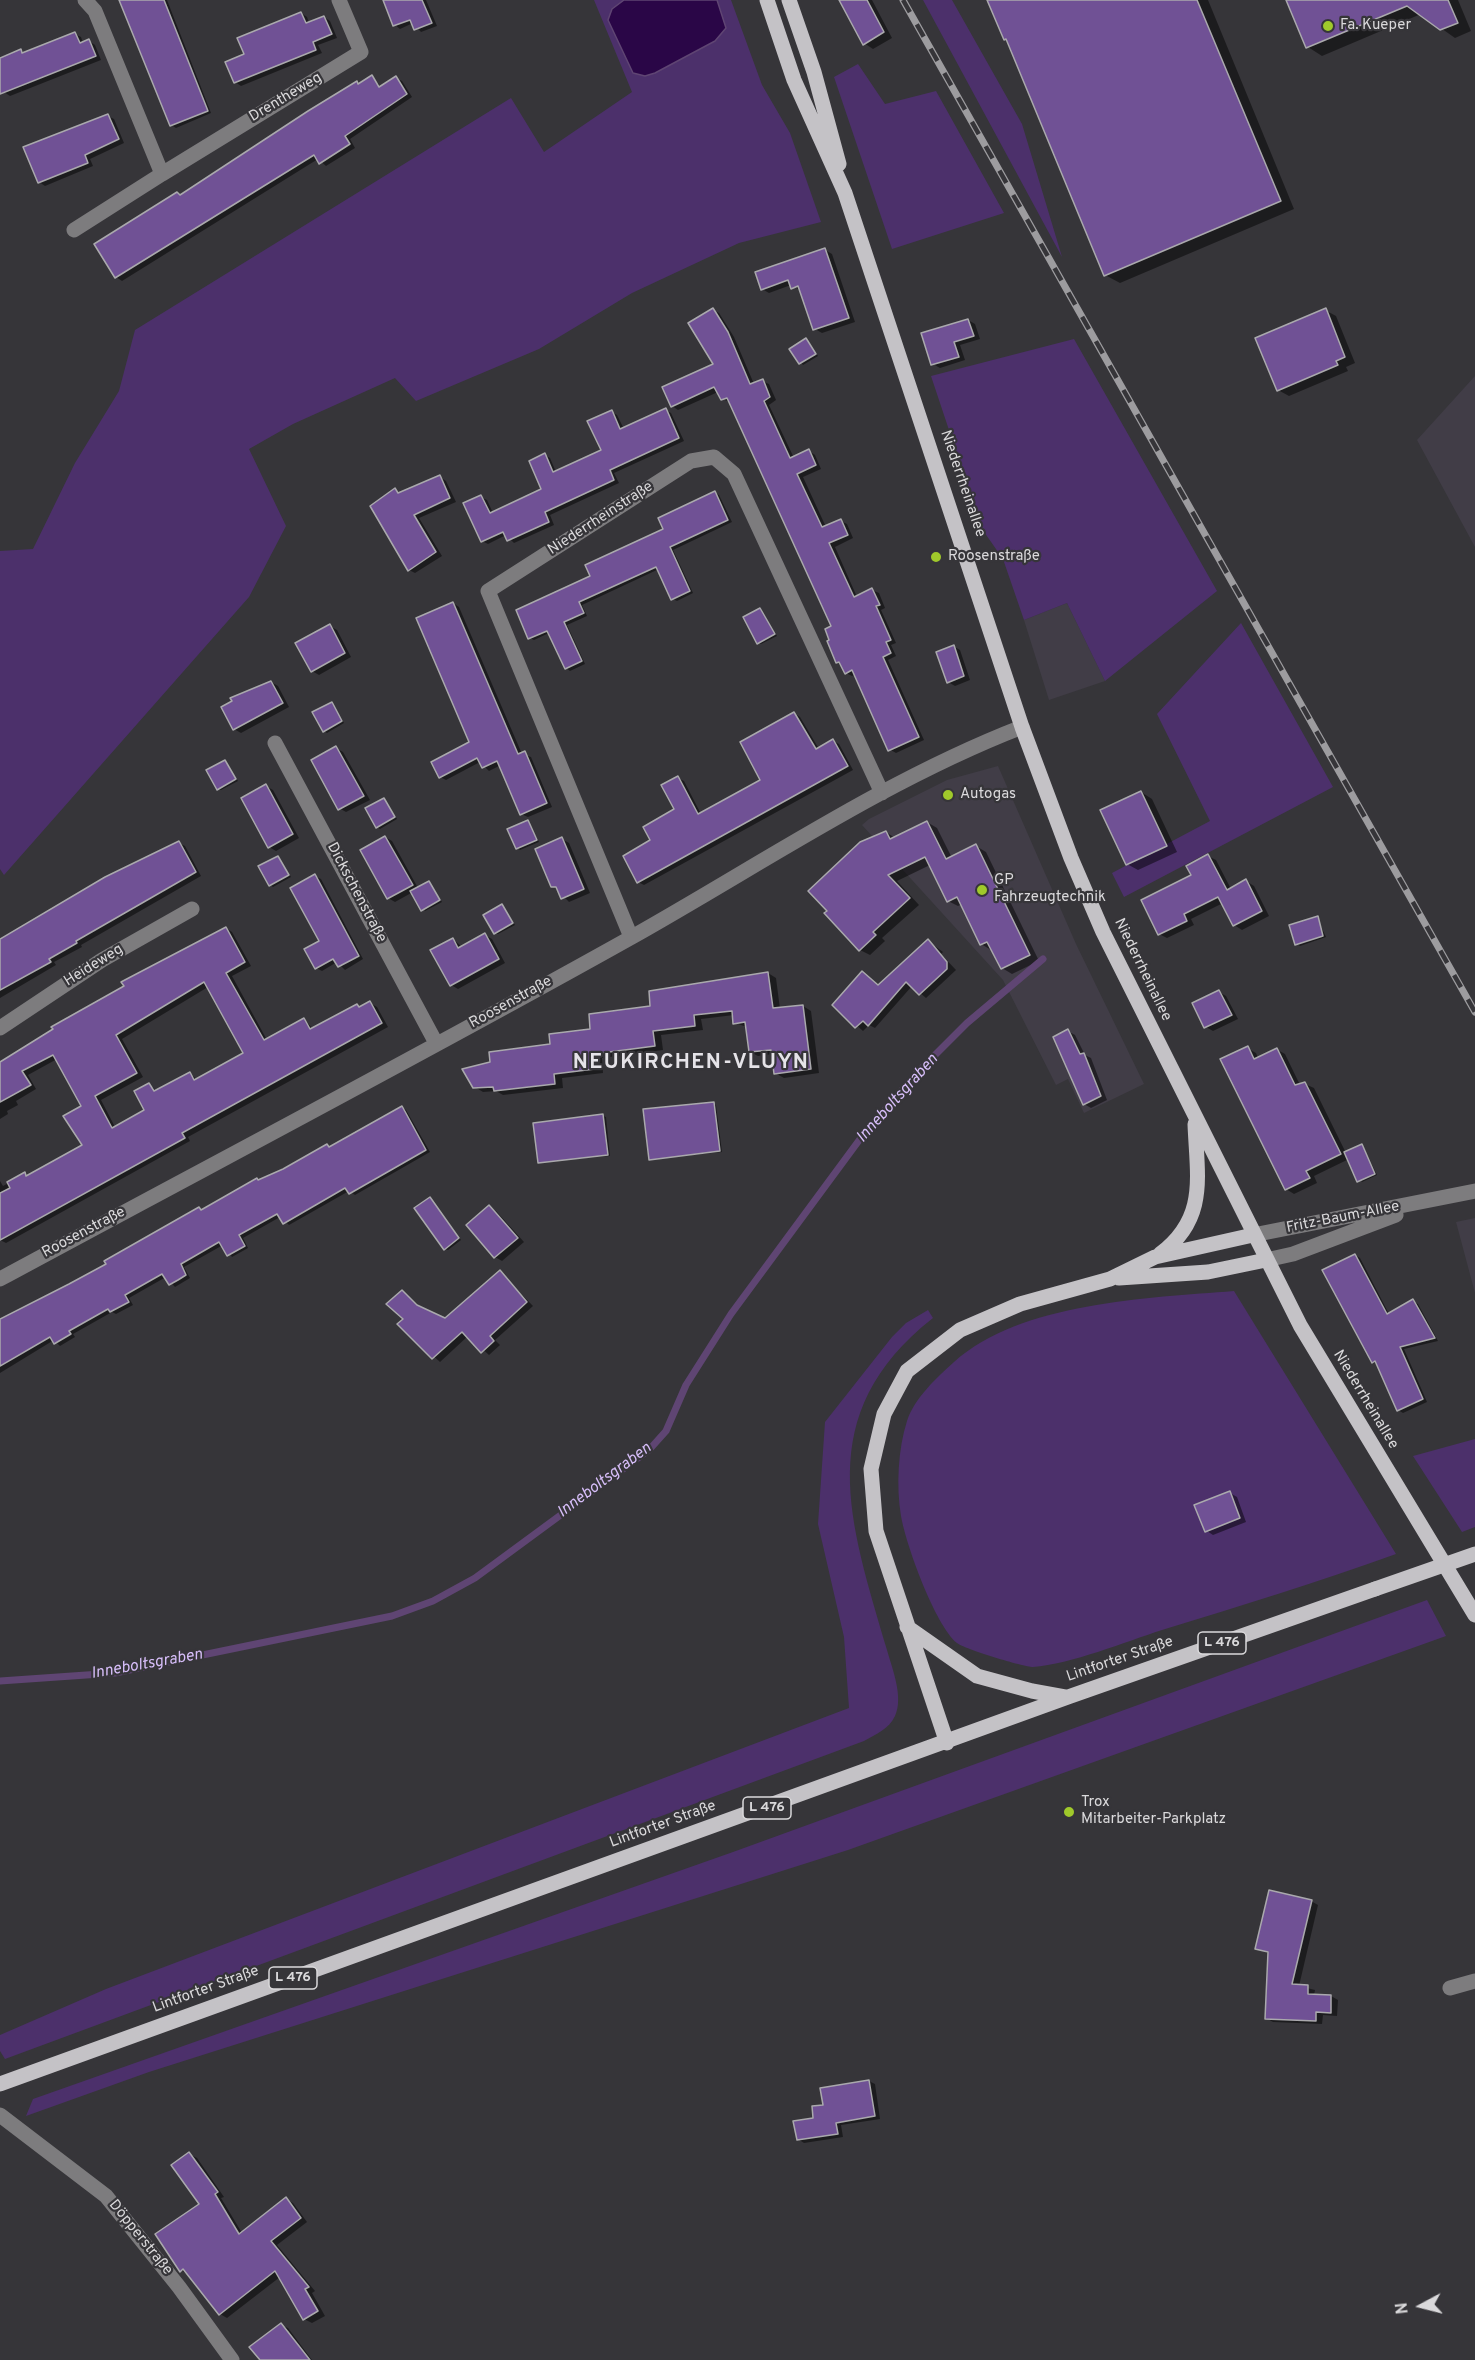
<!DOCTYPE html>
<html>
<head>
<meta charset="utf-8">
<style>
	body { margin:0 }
	#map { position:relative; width:1475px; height:2360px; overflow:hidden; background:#363539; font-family:Overpass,sans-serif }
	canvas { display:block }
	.north { position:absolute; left:1391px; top:2276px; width:60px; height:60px; -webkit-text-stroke:4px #363539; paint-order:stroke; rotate:263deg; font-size:16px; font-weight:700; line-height:24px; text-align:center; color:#dad9db }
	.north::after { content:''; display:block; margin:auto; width:21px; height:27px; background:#dad9db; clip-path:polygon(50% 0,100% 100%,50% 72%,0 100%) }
</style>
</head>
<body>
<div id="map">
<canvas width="1475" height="2360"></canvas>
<div class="north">N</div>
</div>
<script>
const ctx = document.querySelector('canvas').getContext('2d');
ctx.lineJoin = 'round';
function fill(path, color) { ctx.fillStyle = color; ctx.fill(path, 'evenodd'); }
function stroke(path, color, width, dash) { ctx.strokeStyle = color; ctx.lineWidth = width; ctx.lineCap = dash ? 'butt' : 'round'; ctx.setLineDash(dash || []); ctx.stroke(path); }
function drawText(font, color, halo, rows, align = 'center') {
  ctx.font = font + ' Overpass,sans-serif'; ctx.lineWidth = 4.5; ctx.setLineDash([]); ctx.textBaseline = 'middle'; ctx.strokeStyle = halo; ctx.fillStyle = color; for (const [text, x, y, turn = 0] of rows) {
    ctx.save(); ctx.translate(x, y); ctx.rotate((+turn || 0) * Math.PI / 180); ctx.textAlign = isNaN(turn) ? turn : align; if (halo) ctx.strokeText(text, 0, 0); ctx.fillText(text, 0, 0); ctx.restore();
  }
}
const built = new Path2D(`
	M1475 376V547L1417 440Z
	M1067 603 1105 681 1049 700 1024 620Z
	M998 766 1076 944 1144 1084 1084 1113 1068 1079 1056 1085 1003 980 862 825 869 819 947 780Z
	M1475 1218V1293L1456 1222Z`);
const green = new Path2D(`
	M594 0H731L762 85 790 133 821 222 739 243 632 293 539 349 416 401 395 378 293 424 249 449 286 526 249 597 4 875 0 869V551L33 549 75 463 119 391 135 330 511 98 544 152 632 92Z
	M923 0H952L1022 124 1062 257Z
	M858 64 885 104 936 91 1004 213 892 249 834 77Z
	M1074 339 1217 591 1105 681 1067 603 1024 620 1003 559 982 529 931 376Z
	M1241 623 1333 787 1124 897 1112 873 1210 821 1157 714Z
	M1234 1291 1396 1554C1319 1582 1240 1606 1162 1630 1125 1642 1071 1664 1033 1667 1024 1667 964 1649 957 1643 935 1625 906 1545 901 1516 896 1487 898 1449 907 1421 914 1399 937 1377 954 1362 1021 1302 1148 1298 1234 1291Z
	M928 1310 933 1318C810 1415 850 1522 887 1650 892 1668 904 1697 895 1716 889 1729 876 1734 864 1741L5 2059 0 2051V2035L106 1989 849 1708 844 1637 818 1524 825 1422 892 1337 906 1323Z
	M1475 1439V1527L1462 1532 1413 1456Z
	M1427 1600 1446 1636 848 1850 149 2072 26 2116 33 2099 733 1852Z`);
const water = new Path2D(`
	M624 0H717L726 28 715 41 655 73 645 76 633 73 608 20 612 9Z`);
const shadow = new Path2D(`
	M120 0H167L211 113 176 128 171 125Z
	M384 0H426L437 26 421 32 413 23 400 29 395 25Z
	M840 0H872L892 38 873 49 864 43Z
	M988 0H1208L1294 209 1120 283 1105 275 1008 40 1005 39Z
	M1288 0H1458L1471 31 1455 38 1421 14 1322 56 1308 47Z
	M301 13 307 17 309 23 324 17 330 21 337 38 318 45 322 53 241 86 235 82 246 55Z
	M75 34 81 37 83 43 89 41 95 45 101 60 10 96 4 92 0 83V59L21 51 25 53Z
	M372 77 381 87 396 78 402 81 412 97 350 139 355 148 326 166 318 159 122 281 116 277 96 244 177 193 181 196 357 83 360 85Z
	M108 116 114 119 124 143 90 159 93 166 45 186 39 182Z
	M825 250 832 254 855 322 822 333 815 329 802 291 791 285 769 293 762 289Z
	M713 310 719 313 734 337 754 384 762 381 769 384 776 400 769 405 794 458 809 451 815 455 821 469 803 477 826 527 841 521 847 524 853 538 835 547 857 597 872 590 879 593 885 608 881 610 896 643 891 645 896 656 888 660 924 740 896 753 889 749 855 675 852 676 846 673 838 662 833 627 730 402 722 399 718 392 678 410 672 406 715 364Z
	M1325 310 1336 316 1355 363 1346 367 1348 371 1289 396 1278 390Z
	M968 320 975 324 980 339 960 345 965 360 940 368 933 364Z
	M806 340 818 356 803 365 791 349Z
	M666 410 671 413 684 441 614 473 619 483 550 515 554 525 514 543 506 535 488 544 482 541 481 497 487 500 493 513 543 490 545 455 550 458 556 472 603 451 612 412 617 415 624 429Z
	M440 477 446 481 456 502 419 518 442 556 415 573 409 570 395 490 401 493Z
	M715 493 719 495 732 522 673 550 693 593 677 601 673 599 659 569 582 605 587 616 567 625 585 664 570 671 566 668 549 633 534 640 530 638 592 577Z
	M453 603 459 607 522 754 531 757 552 807 528 817 521 814 501 765 489 771 480 762 446 780 440 777 471 743Z
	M760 609 777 636 761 644 758 643Z
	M330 626 337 630 351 657 319 675 312 671Z
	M953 646 960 650 970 680 955 686 948 682Z
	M271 682 278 686 289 707 241 733 234 729 232 698Z
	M332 704 344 723 327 733 324 731Z
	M794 713 800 717 819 749 833 741 839 744 853 770 644 885 638 882 652 840 676 810 678 778 684 781 701 814 762 780Z
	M336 748 343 752 370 800 346 812 339 808Z
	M225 761 238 781 221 790 218 789Z
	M266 786 273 790 299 838 276 851 269 847Z
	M1141 792 1152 799 1177 852 1138 870 1127 864Z
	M384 799 397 819 380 829 377 827Z
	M528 821 539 842 520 850 517 848Z
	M927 822 937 828 952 858 976 846 986 852 1039 961 1012 974 1002 968 991 950 981 944 962 904 958 906 948 901 930 865 897 881 919 905 882 938 885 941 870 955 860 950 886 832 895 838Z
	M385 837 392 841 418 888 429 882 442 902 425 911 413 892 395 902 388 898Z
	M562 839 569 843 590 893 569 902 553 885Z
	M179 843 185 846 201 876 81 945 82 947 54 962 56 965 0 998V941L74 896 156 852 159 853Z
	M1208 856 1216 860 1231 889 1246 881 1254 886 1269 916 1242 930 1234 925 1223 903 1191 919 1194 925 1167 938 1159 934Z
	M278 857 291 877 273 887 270 885Z
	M315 876 321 879 363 959 345 970 337 962 322 971 316 968 321 942Z
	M502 906 515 925 498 934 495 933Z
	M1317 918 1326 937 1300 946 1297 944Z
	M226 928 232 932 251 966 232 976 267 1040 304 1019 313 1029 357 1005 361 1008 370 1003 377 1007 388 1027 188 1137 190 1141 6 1243 0 1240V1181L3 1186 25 1174 29 1176 84 1146 83 1107 57 1059 28 1075 36 1089 16 1101 18 1105 7 1111 8 1114 0 1119V1064L26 1050 24 1047ZM208 987 245 1054 198 1080 190 1074 157 1091 149 1084 146 1110 115 1127 101 1100 143 1077 122 1039Z
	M485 935 492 939 505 963 458 989 451 985 453 939 462 947Z
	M928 941 943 952 941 954 956 970 926 998 912 986 875 1028 869 1025 863 1031 834 1005 863 973 880 986Z
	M768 973 776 978 780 1009 803 1006 811 1011 819 1073 784 1078 775 1073 773 1054 758 1056 750 1052 747 1027 735 1023 734 1015 701 1019 703 1030 661 1035 663 1050 602 1058 603 1073 562 1078 563 1088 503 1095 496 1091 483 1092 475 1087 552 1046 652 1007 687 988 717 980Z
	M1219 992 1226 996 1238 1019 1213 1031 1206 1027Z
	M1068 1031 1075 1035 1085 1055 1091 1058 1107 1100 1091 1108 1084 1104Z
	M1247 1048 1256 1053 1258 1058 1276 1049 1285 1054 1300 1085 1305 1084 1314 1088 1346 1153 1361 1146 1364 1148 1377 1175 1362 1182 1349 1159 1314 1176 1317 1183 1294 1194 1286 1189Z
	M713 1103 716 1105 722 1152 651 1159Z
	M402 1107 406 1110 430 1152 355 1195 349 1191 289 1225 280 1217 243 1238 248 1248 232 1257 223 1245 184 1267 190 1278 175 1287 166 1277 129 1298 133 1305 116 1314 112 1312 73 1334 75 1337 60 1346 54 1340 0 1373V1321L34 1306 202 1211 327 1145 331 1148Z
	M603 1116 606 1117 610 1156 539 1162Z
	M430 1199 461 1240 448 1250 445 1249Z
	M489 1207 496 1211 524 1242 502 1261 495 1257Z
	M1355 1255 1360 1258 1389 1314 1413 1301 1418 1304 1438 1341 1404 1349 1427 1402 1403 1413 1398 1410 1378 1365 1373 1362Z
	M500 1272 533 1306 495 1340 500 1345 489 1355 468 1336 440 1362 399 1324 405 1319 402 1292 423 1309 445 1319Z
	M1230 1493 1237 1497 1246 1522 1213 1535 1207 1531Z
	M1311 1901 1318 1905 1299 1986 1315 1990 1314 1995 1331 1996 1338 2000 1337 2016 1323 2015 1322 2024 1273 2022 1266 2018 1269 1954 1257 1948Z
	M869 2081 875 2084 880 2119 841 2125 843 2137 804 2143 798 2139 825 2106Z
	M189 2154 197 2158 224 2197 221 2198 242 2233 286 2199 293 2203 307 2222 277 2245 315 2291 312 2293 325 2316 312 2323 304 2319 280 2277 227 2318 220 2314 188 2275 181 2270 202 2205Z
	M281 2325 288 2328 312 2360H262Z`);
const stream = new Path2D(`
	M0 1681 115 1673 392 1616 433 1601 475 1578 649 1450 666 1431 686 1385 731 1314 863 1135 916 1074 967 1023 1043 959`);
const building = new Path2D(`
	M119 0H164L208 111 170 126Z
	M383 0H422L432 23 414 30 410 20 393 26Z
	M839 0H867L884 32 863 45Z
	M987 0H1197L1281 201 1104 276 1006 39 1004 40Z
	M1286 0H1448L1458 23 1440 30 1407 6 1306 48Z
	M301 12 306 23 324 16 332 34 313 42 316 50 234 83 225 62 244 54 237 38Z
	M75 32 80 43 89 39 96 56 0 94V58L21 49 22 53Z
	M372 75 379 87 396 76 407 94 345 136 350 144 319 164 314 155 115 278 94 244 177 192 180 195 308 111 357 81 358 84Z
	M108 114 119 139 85 155 88 163 38 183 23 147Z
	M825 248 849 318 813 330 798 286 791 289 788 280 761 290 755 272Z
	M713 308 728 332 750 384 763 379 770 397 764 401 790 458 809 449 816 465 797 474 822 527 841 519 848 535 829 543 854 597 872 588 880 605 876 606 891 640 886 642 891 653 883 657 919 737 888 751 852 670 845 674 839 662 836 663 827 641 829 640 825 629 831 626 727 398 721 400 714 387 671 407 662 387 713 364 688 323Z
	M1326 308 1345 357 1336 361 1338 365 1277 391 1255 338Z
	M968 319 974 336 954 342 959 357 931 365 921 333Z
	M806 338 816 354 799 364 789 349Z
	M666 408 679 438 610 470 614 480 545 512 549 522 507 541 503 532 481 542 463 503 481 495 490 513 541 489 529 461 545 453 553 472 601 450 587 421 612 410 620 429Z
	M440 475 450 498 414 515 436 552 408 571 370 506 395 488 398 493Z
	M715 491 728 520 670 547 690 591 671 600 656 567 579 602 584 613 564 622 582 661 565 669 547 631 528 639 516 610 590 576 585 565 663 529 658 518Z
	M453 602 518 754 525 751 547 803 520 815 497 761 482 768 477 758 439 778 431 762 469 742 416 618Z
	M760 608 775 634 757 644 743 617Z
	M330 624 345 653 311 672 295 643Z
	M954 645 964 676 947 683 936 652Z
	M271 681 283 703 233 730 221 707 232 701 230 698Z
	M332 702 342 721 323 732 312 712Z
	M794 712 816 749 833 739 848 766 637 883 623 856 650 840 643 827 674 809 661 785 678 776 698 814 760 780 740 742Z
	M336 746 364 796 338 810 311 760Z
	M225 760 236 779 217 790 206 770Z
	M266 784 293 834 268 848 241 798Z
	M1141 791 1167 846 1126 865 1100 810Z
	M384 798 395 817 376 828 365 808Z
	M528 820 537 840 516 849 507 829Z
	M927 821 946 859 976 844 1030 955 1001 969 987 942 980 945 957 897 947 902 925 857 888 875 910 898 873 932 876 935 859 951 824 913 827 911 808 891 860 842 886 831 890 839Z
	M385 836 413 885 387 899 360 850Z
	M562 837 584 889 561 899 556 887H551L535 849Z
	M179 841 196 872 76 941 77 943 49 959 51 962 0 990V939L105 877Z
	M1208 854 1227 890 1246 879 1262 911 1233 926 1218 897 1184 914 1187 921 1158 935 1141 900 1191 875 1186 866Z
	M278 856 289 875 269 886 258 866Z
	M315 874 359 956 338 967 333 959 315 969 304 949 319 941 290 888Z
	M429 881 440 900 421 911 410 891Z
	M502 904 513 923 494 934 483 915Z
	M1318 916 1323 936 1295 945 1289 925Z
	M226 927 245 962 226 973 264 1040 304 1018 310 1029 357 1004 359 1007 370 1001 382 1023 182 1133 185 1138 0 1240V1193L10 1188 7 1182 25 1172 26 1176 82 1145 63 1116 81 1106 53 1055 22 1071 31 1085 0 1102V1062L53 1029 51 1027 124 986 121 982ZM204 982 243 1053 194 1080 190 1072 154 1091 149 1083 134 1091 144 1110 112 1128 95 1096 137 1073 116 1035Z
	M485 933 499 959 450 986 430 950 453 938 458 948Z
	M928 939 947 962V969L919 995 906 982 868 1026 863 1021 855 1028 832 1005 862 971 878 985Z
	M768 972 773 1008 803 1005 811 1069 774 1074 771 1050 749 1052 745 1022 733 1024 732 1011 694 1015 695 1026 653 1031 655 1046 594 1054 595 1069 554 1074 555 1084 494 1091 493 1087 473 1088 462 1069 490 1062 489 1052 550 1044 549 1034 590 1029 589 1014 650 1006 649 991Z
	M1219 990 1232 1015 1204 1028 1192 1003Z
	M1068 1029 1080 1054 1084 1053 1101 1096 1083 1105 1053 1037Z
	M1248 1046 1254 1059 1277 1048 1295 1085 1305 1082 1341 1154 1306 1171 1310 1178 1285 1190 1220 1059Z
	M714 1102 720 1151 649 1160 643 1109Z
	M402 1106 426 1150 349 1194 345 1188 283 1224 277 1214 239 1235 245 1246 227 1256 219 1242 181 1264 186 1275 178 1280 169 1285 162 1274 125 1295 129 1302 110 1312 108 1309 69 1331 71 1334 54 1344 50 1337 0 1366V1319L69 1284 106 1264 104 1261 199 1207 201 1210 257 1178 258 1180 283 1169 327 1144 329 1147Z
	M603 1114 608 1155 538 1163 533 1123Z
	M1362 1144 1375 1174 1357 1182 1344 1152Z
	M430 1197 459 1238 444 1250 414 1208Z
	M489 1205 518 1238 494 1258 466 1225Z
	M1355 1254 1387 1314 1413 1299 1435 1338 1400 1347 1423 1399 1397 1411 1375 1361 1372 1363 1322 1270Z
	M500 1270 527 1302 490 1336 494 1341 481 1353 462 1332 432 1359 397 1324 403 1319 386 1304 402 1290 417 1305 445 1318Z
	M1230 1491 1240 1518 1205 1532 1194 1505Z
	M1269 1890 1312 1900 1292 1984 1308 1985V1994L1331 1995V2013L1316 2012V2021L1265 2019 1268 1952 1255 1949Z
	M869 2080 875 2116 836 2123 838 2134 797 2140 793 2121 813 2118 812 2106 823 2105 820 2088Z
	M189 2152 218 2192 215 2194 239 2234 286 2197 301 2218 271 2241 309 2287 305 2289 318 2311 303 2320 275 2271 219 2315 183 2269 180 2272 155 2234 199 2204 171 2165Z
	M281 2323 310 2360H260L249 2347Z`);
const minor = new Path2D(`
	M85 0 95 11 162 174 361 52 339 0
	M74 230 162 174
	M275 743 436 1043
	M631 937 488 591 691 461 714 457 734 474 882 793
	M0 1028 102 960 192 909
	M1253 1235 1475 1191
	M1266 1260 1293 1254 1396 1215
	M0 1279C211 1165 423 1054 632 937 760 865 885 780 1022 727
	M1450 1988 1475 1981
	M0 2115 106 2196 179 2287 232 2360`);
const major = new Path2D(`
	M767 0 794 80 845 193 1022 727 1071 858 1103 932 1300 1325 1475 1615
	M789 0 814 72 839 164
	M1160 1254C1208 1218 1197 1177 1195 1124
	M1119 1278 1208 1272 1266 1260
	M907 1627 977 1676 1032 1691 1065 1697
	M947 1743 876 1531 871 1469 884 1414 907 1371 960 1330 1020 1304 1110 1279 1155 1257 1253 1235
	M0 2084 1068 1697 1375 1589`);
const rail = new Path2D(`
	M903 0 1475 1012`);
const majorBridge = new Path2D(`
	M1375 1589 1475 1554`);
const markers = [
	[1328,26,6,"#a0c92b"],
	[936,557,6,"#a0c92b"],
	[948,795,6,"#a0c92b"],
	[982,890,6,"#a0c92b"],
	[1069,1812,6,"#a0c92b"]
];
const shields = [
	[1222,1643,48],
	[767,1808,48],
	[293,1978,48]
];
const shieldNames = [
	["L 476",1222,1643],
	["L 476",767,1808],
	["L 476",293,1978]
];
const poiNames = [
	["Fa. Kueper",1340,26],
	["Roosenstraße",948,557],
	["Autogas",960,795],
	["GP",994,881],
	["Fahrzeugtechnik",994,898],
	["Trox",1081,1803],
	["Mitarbeiter-Parkplatz",1081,1820]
];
const streetNames = [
	["Drentheweg",286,98,-31],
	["Niederrheinallee",962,484,71],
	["Niederrheinstraße",601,519,-33],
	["Dickschenstraße",356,893,62],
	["Heideweg",94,966,-32],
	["Niederrheinallee",1142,970,64],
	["Roosenstraße",511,1003,-29],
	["Fritz-Baum-Allee",1343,1218,-11],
	["Roosenstraße",84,1233,-28],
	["Niederrheinallee",1365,1400,59],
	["Lintforter Straße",1120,1660,-19],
	["Lintforter Straße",663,1825,-20],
	["Lintforter Straße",206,1990,-20],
	["Döpperstraße",140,2238,51]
];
const waterNames = [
	["Inneboltsgraben",898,1099,-48],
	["Inneboltsgraben",605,1481,-37],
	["Inneboltsgraben",147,1665,-10]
];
const districtNames = [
	["NEUKIRCHEN-VLUYN",691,1064]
];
fill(built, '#413d47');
fill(green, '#4c306b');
fill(water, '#2a0647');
stroke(water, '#5f4573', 1.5);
fill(shadow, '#0007');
stroke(stream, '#5f4573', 7);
fill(building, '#705195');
stroke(building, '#aaa9ad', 1.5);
stroke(minor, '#7d7c7e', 15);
stroke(major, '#c4c2c6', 15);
stroke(rail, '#9d9c9f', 7);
stroke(rail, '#363539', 4.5, [14]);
stroke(majorBridge, '#c4c2c6', 15);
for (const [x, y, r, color] of markers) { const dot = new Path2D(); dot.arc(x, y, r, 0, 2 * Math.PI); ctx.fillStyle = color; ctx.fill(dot); stroke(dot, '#363539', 2); }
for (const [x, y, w] of shields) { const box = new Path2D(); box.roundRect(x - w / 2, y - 11, w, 22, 4.5); ctx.fillStyle = '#363539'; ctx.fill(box); stroke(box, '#dad9db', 1.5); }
drawText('bold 14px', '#dad9db', null, shieldNames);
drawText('15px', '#dad9db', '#363539', poiNames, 'left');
drawText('15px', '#dad9db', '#363539', streetNames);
drawText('italic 16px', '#d7bef9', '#363539', waterNames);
ctx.letterSpacing = '1.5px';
drawText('bold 21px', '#e5e3e8', '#363539', districtNames);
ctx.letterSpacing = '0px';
</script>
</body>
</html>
